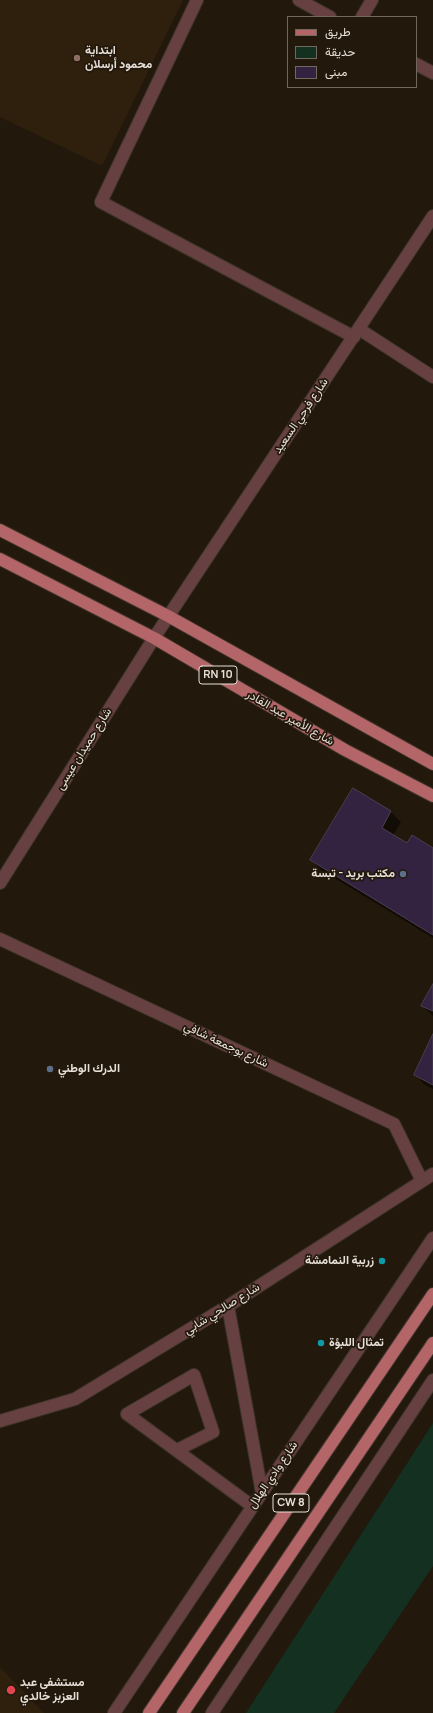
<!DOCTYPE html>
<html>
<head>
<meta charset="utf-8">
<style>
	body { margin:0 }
	#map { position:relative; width:433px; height:1713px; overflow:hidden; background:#23180c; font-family:Manrope,Vazirmatn,sans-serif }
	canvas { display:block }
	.legend { position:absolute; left:287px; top:16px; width:130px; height:72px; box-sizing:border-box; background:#23180c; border:1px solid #71685e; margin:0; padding:5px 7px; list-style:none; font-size:12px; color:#e7e0d8 }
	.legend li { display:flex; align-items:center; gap:8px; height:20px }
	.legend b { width:20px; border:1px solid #71685e }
</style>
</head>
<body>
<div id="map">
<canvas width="433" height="1713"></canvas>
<ul class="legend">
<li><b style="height:5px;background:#b36568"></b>طريق</li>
<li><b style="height:11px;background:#143021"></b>حديقة</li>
<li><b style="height:11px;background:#342241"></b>مبنى</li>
</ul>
</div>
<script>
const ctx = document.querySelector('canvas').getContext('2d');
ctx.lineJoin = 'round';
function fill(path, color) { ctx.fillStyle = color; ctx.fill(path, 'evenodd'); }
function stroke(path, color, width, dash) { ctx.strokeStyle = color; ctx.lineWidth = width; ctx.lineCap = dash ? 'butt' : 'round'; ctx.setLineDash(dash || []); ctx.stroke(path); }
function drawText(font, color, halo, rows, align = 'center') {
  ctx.font = font + ' Manrope,Vazirmatn,sans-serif'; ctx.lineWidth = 3.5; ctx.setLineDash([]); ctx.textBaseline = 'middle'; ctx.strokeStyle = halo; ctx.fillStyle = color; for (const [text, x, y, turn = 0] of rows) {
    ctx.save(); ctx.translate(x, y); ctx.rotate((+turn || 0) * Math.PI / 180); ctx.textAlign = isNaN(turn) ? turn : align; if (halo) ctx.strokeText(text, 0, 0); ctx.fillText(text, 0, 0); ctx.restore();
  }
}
const built = new Path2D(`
	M0 0H183L102 166 0 117Z
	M0 1667 44 1713H0Z`);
const green = new Path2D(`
	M433 1423V1566L334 1713H246Z`);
const shadow = new Path2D(`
	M354 790 391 812 401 822 393 836 408 844 433 849V938L321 870 311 860Z
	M433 986V1016L422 1006Z
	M433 1036V1089L425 1085 415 1074Z`);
const building = new Path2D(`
	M353 788 391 811 382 828 407 843 412 835 433 848V935L310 860Z
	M433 984V1011L421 1006Z
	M433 1034V1085L414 1075Z`);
const minor = new Path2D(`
	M197 0 101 202 354 337
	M299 0 330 17
	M362 17 372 0
	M416 64 433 73
	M359 329 433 377
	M0 883 154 638 433 216
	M0 939 394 1124 422 1181
	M228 1306 262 1493
	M0 1421 75 1399 228 1306 433 1174
	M177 1450 213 1432 194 1375 127 1414 252 1506
	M114 1713 433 1238
	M212 1713 433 1380`);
const primary = new Path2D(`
	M0 530 168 616 433 764
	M0 559 154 638 345 750 433 796
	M149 1713 433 1294
	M183 1713 433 1343`);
const markers = [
	[77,58,4,"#8d6e63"],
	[403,874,4,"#5c6f8a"],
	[50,1069,4,"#5c6f8a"],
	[382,1261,4,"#0f9aa8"],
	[321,1343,4,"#0f9aa8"],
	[11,1690,5,"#e0444e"]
];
const shields = [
	[218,675,38],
	[291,1503,36]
];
const shieldNames = [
	["RN 10",218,675],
	["CW 8",291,1503]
];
const poiNames = [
	["ابتداية",85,51],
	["محمود أرسلان",85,65],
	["مكتب بريد - تبسة",395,874,"right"],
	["الدرك الوطني",58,1069],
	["زربية النمامشة",374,1261,"right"],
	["تمثال اللبؤة",329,1343],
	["مستشفى عبد",20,1683],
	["العزبز خالدي",20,1697]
];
const streetNames = [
	["شارع فرحي السعيد",301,416,-56],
	["شارع الأمير عبد القادر",290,718,30],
	["شارع حميدان عيسى",84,749,-58],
	["شارع بوجمعة شافي",226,1045,25],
	["شارع صالحي شابي",222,1309,-32],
	["شارع وادي الهلال",273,1475,-56]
];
fill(built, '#2e200d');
fill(green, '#143021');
fill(shadow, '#0007');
fill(building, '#342241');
stroke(building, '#494050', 1);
stroke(minor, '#3e3429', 14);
stroke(primary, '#3e3429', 14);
stroke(minor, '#674142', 12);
stroke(primary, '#b36568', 12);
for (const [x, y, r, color] of markers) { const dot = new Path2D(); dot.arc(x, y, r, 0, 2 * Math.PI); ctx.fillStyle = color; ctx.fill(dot); stroke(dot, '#23180c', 1.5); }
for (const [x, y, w] of shields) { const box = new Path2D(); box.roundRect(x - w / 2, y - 9, w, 18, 3); ctx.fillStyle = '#23180c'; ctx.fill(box); stroke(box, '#e7e0d8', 1); }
drawText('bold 11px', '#e7e0d8', null, shieldNames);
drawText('bold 12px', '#e7e0d8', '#23180c', poiNames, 'left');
drawText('12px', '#e7e0d8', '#23180c', streetNames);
</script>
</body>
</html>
